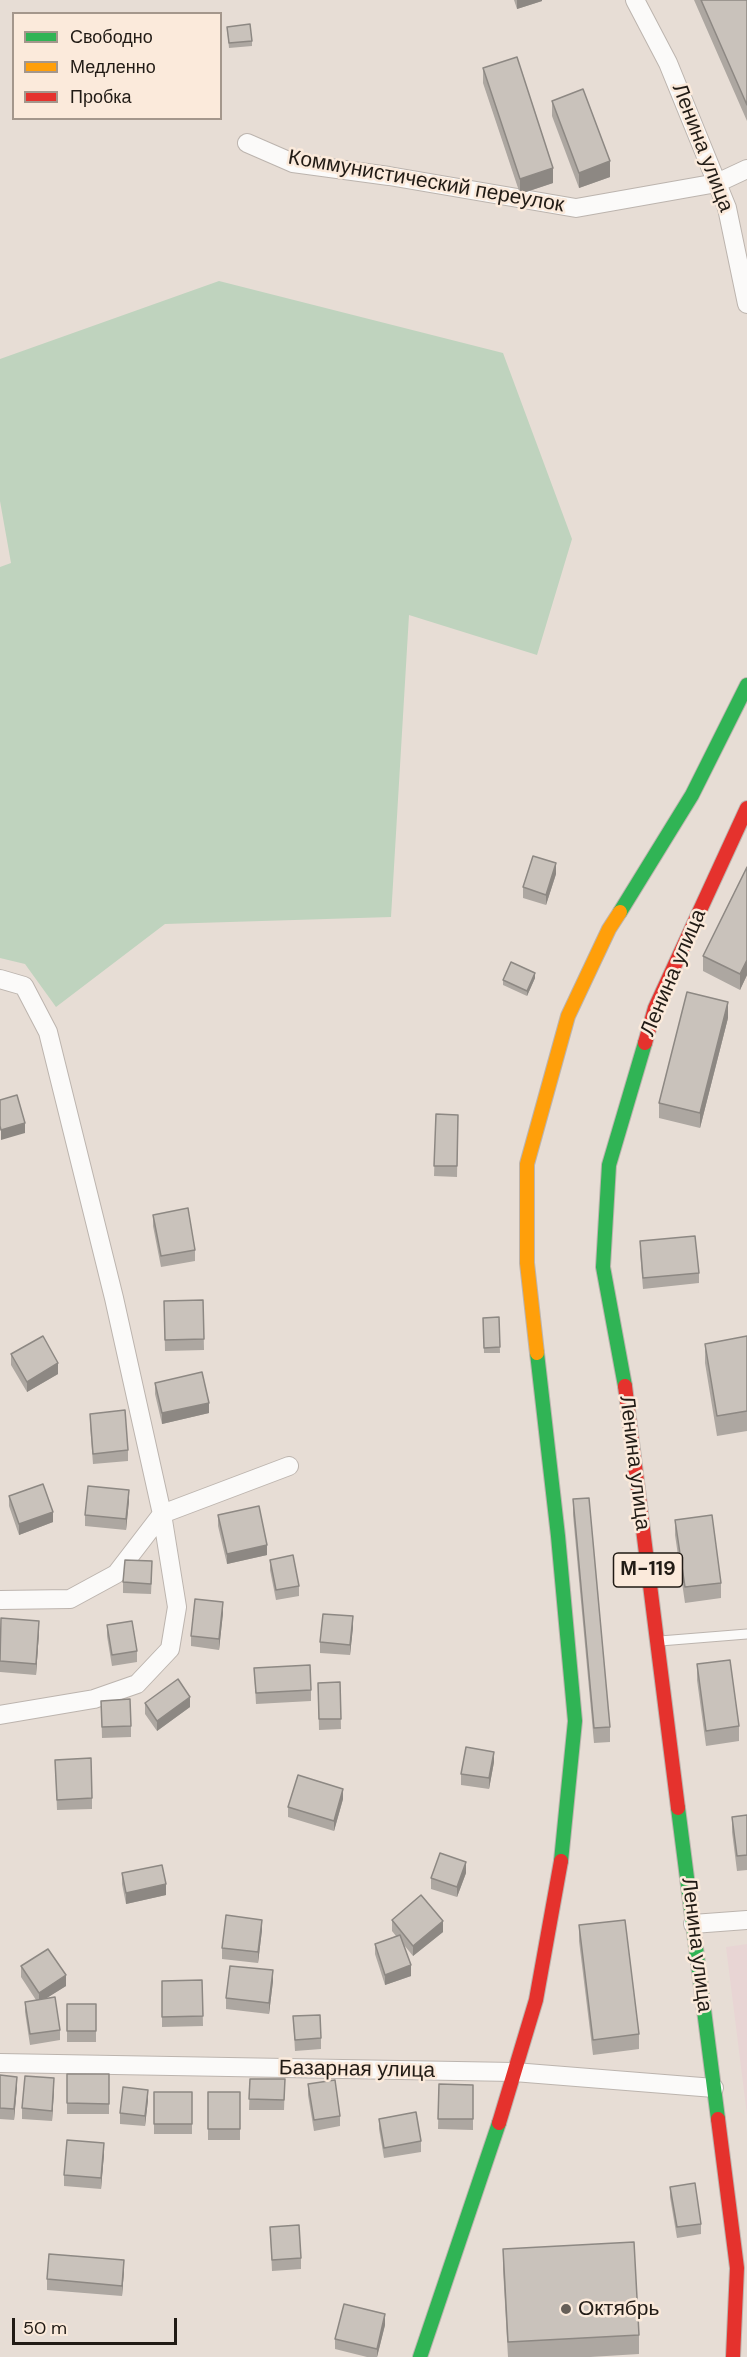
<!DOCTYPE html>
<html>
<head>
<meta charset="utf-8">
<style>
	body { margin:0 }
	#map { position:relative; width:747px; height:2357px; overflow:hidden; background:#e7ddd5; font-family:"DM Sans",sans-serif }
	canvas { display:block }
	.legend { position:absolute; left:12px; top:12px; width:210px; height:108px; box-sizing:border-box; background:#fbeadb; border:2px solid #a4978c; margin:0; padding:8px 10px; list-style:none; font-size:18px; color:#211b15 }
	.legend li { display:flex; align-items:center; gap:12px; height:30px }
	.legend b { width:30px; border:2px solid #a4978c }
	.scale { position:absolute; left:12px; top:2318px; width:165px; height:27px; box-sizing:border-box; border:3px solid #211b15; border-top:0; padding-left:8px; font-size:18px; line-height:21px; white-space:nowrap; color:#211b15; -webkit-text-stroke:4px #fbeadb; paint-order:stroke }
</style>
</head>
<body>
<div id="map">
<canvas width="747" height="2357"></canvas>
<ul class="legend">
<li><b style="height:8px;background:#30b455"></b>Свободно</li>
<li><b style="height:8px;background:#ff9f0a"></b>Медленно</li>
<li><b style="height:8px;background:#e5322d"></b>Пробка</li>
</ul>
<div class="scale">50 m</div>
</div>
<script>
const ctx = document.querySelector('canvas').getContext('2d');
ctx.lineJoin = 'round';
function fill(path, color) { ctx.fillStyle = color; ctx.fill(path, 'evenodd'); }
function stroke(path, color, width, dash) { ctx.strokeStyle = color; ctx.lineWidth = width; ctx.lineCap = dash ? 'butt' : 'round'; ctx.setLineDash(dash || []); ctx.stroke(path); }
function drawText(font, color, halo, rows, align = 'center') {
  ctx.font = font + ' "DM Sans",sans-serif'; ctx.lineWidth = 5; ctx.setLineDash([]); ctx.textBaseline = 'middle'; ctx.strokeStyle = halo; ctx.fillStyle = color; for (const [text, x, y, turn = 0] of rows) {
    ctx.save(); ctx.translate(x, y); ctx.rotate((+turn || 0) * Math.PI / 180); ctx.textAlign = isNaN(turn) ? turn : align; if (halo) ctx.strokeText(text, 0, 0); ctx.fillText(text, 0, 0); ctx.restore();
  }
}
const education = new Path2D(`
	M747 1944V2115L726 1947Z`);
const green = new Path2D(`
	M219 281 503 353 572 539 537 655 409 615 391 917 165 924 56 1007 25 964 0 958V567L11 563 0 501V359Z`);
const lane = new Path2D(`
	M660 1641 747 1634`);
const street = new Path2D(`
	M635 0 668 63 727 208 747 304
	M247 143 293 163 389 176 576 208 717 183 747 169
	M0 979 24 986 48 1032 114 1298 162 1514 177 1607 170 1649 137 1684 94 1699 0 1715
	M0 1600 70 1599 116 1574 162 1514 289 1466
	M693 1924 747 1920
	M0 2063 514 2072 714 2088`);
const fast = new Path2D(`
	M620 912 692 795 747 685
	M537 1353 558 1536 575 1721 561 1861
	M625 1386 603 1267 609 1165 645 1043
	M678 1808 718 2119
	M420 2357 499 2123`);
const slow = new Path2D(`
	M537 1353 527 1263V1164L568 1016 609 929 620 912`);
const jam = new Path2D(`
	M645 1043 655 1008 747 808
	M625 1386 678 1808
	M718 2119 737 2268 733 2357
	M499 2123 536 2000 561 1861`);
const wall = new Path2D(`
	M514 0H542V1L517 9Z
	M694 0H747V121Z
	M227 27 252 41V46L229 48Z
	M483 68 553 183 520 194 483 83Z
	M552 101 610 177 579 188 552 116Z
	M747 867V975L740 990 703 971V956Z
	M556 874 546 905 523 898V887Z
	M535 978 527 996 503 985V980Z
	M728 1018 700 1128 659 1118V1103Z
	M436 1114 458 1115 457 1177 434 1176Z
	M153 1215 195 1250V1261L161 1267 153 1226Z
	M640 1241 699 1273V1283L643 1289 640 1252Z
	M203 1300 204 1350 165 1351 164 1301Z
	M499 1317 500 1353H484L483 1318Z
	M747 1336V1431L717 1436 705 1363V1344Z
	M11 1354 58 1374 27 1392 11 1365Z
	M155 1383 209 1413 162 1424 155 1394Z
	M90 1414 128 1450V1461L93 1464 90 1424Z
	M9 1496 53 1522 19 1535 9 1506Z
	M573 1499 610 1727V1742L594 1743 573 1515Z
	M129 1501 126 1530 85 1526V1515Z
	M218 1515 267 1555 227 1564 218 1526Z
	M675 1520 721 1583V1598L685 1603 675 1535Z
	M270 1560 299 1586V1596L276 1600 270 1570Z
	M152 1572 151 1594 123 1593V1582Z
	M223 1613 219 1650 191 1646V1636Z
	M107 1625 137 1651V1662L112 1666 107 1636Z
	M353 1627 350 1655 320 1653V1642Z
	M0 1628 39 1632 36 1675 0 1672Z
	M697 1664 739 1726V1741L706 1746 697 1680Z
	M254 1668 311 1690V1701L256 1704Z
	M340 1682 341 1729 319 1730 318 1683Z
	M101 1701 131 1726V1737L102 1738Z
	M145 1703 190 1707 157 1731 145 1714Z
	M55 1760 92 1798V1809L57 1810Z
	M494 1762 489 1789 461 1785V1774Z
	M343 1799 334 1831 288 1817V1807Z
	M747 1815V1870L737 1871 732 1832V1817Z
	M122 1873 166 1895 126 1904 122 1884Z
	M466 1873 457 1897 431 1889V1878Z
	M392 1920 443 1932 413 1956 404 1945 411 1976 385 1985 375 1954V1944L396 1936 392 1931Z
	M579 1925 639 2034V2049L593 2055 579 1941Z
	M262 1930 258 1963 222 1959V1948Z
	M21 1966 66 1986 46 1998 60 2030V2040L30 2045 25 2012V2002L36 2000 21 1977Z
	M202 1980 203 2026 162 2027V1981Z
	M273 1981 269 2014 226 2009V1998Z
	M67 2004H96V2042H67Z
	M293 2016 321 2038V2049L295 2051Z
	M67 2074H109V2114H67Z
	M0 2075 17 2087 14 2120 0 2119Z
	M250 2079H285L284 2110H249Z
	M308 2084 340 2116V2126L314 2131 308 2095Z
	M439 2084 473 2085V2130L438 2129Z
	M54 2089 52 2121 22 2119V2108Z
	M154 2092H192V2134H154Z
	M208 2092H240V2140H208Z
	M148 2100 145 2126 120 2124V2113Z
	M379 2119 421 2141V2152L384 2158 379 2129Z
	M104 2154 101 2189 64 2186V2175Z
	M670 2187 701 2224V2234L677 2238 670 2197Z
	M270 2227 301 2258V2269L272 2271Z
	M503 2249 639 2335V2354L590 2357H508L503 2269Z
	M124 2270 122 2296 47 2290V2279Z
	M385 2325 377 2357H367L335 2349V2339Z`);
const shadedWall = new Path2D(`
	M517 0H542V1L517 9Z
	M610 161V177L579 188V173Z
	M553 168V183L520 194V179Z
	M556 863V874L546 905V895Z
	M747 960V975L740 990V974Z
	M535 973V978L527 996V991Z
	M728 1002V1018L700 1128V1113Z
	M25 1123V1133L1 1140V1130Z
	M58 1363V1374L27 1392V1382Z
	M209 1403V1413L162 1424V1413Z
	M129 1490V1501L126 1530V1519Z
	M53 1512V1522L19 1535V1524Z
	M267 1545V1555L227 1564V1554Z
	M223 1602V1613L219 1650V1639Z
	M353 1616V1627L350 1655V1645Z
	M39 1621V1632L36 1675V1664Z
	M190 1697V1707L157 1731V1721Z
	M494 1752V1762L489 1789V1778Z
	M343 1789V1799L334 1831V1821Z
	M466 1862V1873L457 1897V1887Z
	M166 1884V1895L126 1904V1893Z
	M262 1920V1930L258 1963V1952Z
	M443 1921V1932L413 1956V1946Z
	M411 1965V1976L385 1985V1975Z
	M273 1970V1981L269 2014V2003Z
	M66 1975V1986L39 2003V1993Z
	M17 2077V2087L14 2120V2109Z
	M54 2078V2089L52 2121V2111Z
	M148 2090V2100L145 2126V2116Z
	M104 2143V2154L101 2189V2178Z
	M124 2260V2270L122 2296V2286Z
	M385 2314V2325L377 2357V2349Z`);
const building = new Path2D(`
	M701 0H747V105Z
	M250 24 252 41 229 43 227 27Z
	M517 57 553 168 520 179 483 68Z
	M583 89 610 161 579 173 552 101Z
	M533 856 556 863 546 895 523 887Z
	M747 867V960L740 974 703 956Z
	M511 962 535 973 527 991 503 980Z
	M687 992 728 1002 700 1113 659 1103Z
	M17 1095 25 1123 1 1130 0 1126V1100Z
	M436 1114 458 1115 457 1166H434Z
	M188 1208 195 1250 161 1256 153 1215Z
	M695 1236 699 1273 643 1278 640 1241Z
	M203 1300 204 1339 165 1340 164 1301Z
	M499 1317 500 1347 484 1348 483 1318Z
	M43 1336 58 1363 27 1382 11 1354Z
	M747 1336V1411L717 1416 705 1344Z
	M202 1372 209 1403 162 1413 155 1383Z
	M125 1410 128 1450 93 1454 90 1414Z
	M43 1484 53 1512 19 1524 9 1496Z
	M88 1486 129 1490 126 1519 85 1515Z
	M589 1498 610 1727 594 1728 573 1499Z
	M259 1506 267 1545 227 1554 218 1515Z
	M712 1515 721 1583 685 1587 675 1520Z
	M293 1555 299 1586 276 1590 270 1560Z
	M125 1560 152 1561 151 1584 123 1582Z
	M195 1599 223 1602 219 1639 191 1636Z
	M323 1614 353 1616 350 1645 320 1642Z
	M1 1618 39 1621 36 1664 0 1661Z
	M132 1621 137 1651 112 1655 107 1625Z
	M730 1660 739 1726 706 1731 697 1664Z
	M310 1665 311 1690 256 1693 254 1668Z
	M178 1679 190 1697 157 1721 145 1703Z
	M340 1682 341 1719H319L318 1683Z
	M130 1699 131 1726 102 1727 101 1701Z
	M466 1747 494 1752 489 1778 461 1774Z
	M91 1758 92 1798 57 1800 55 1760Z
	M298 1775 343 1789 334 1821 288 1807Z
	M747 1815V1855L737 1856 732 1817Z
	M440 1853 466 1862 457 1887 431 1878Z
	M162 1865 166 1884 126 1893 122 1873Z
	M421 1895 443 1921 413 1946 392 1920Z
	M226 1915 262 1920 258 1952 222 1948Z
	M625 1920 639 2034 593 2040 579 1925Z
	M400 1935 411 1965 385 1975 375 1944Z
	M48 1949 66 1975 39 1993 21 1966Z
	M230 1966 273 1970 269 2003 226 1998Z
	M202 1980 203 2016 162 2017V1981Z
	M55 1997 60 2030 30 2034 25 2002Z
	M67 2004H96V2031H67Z
	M320 2015 321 2038 295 2040 293 2016Z
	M67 2074H109V2104L67 2103Z
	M0 2075 17 2077 14 2109 0 2108Z
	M25 2076 54 2078 52 2111 22 2108Z
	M250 2079H285L284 2100 249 2099Z
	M335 2080 340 2116 314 2120 308 2084Z
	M439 2084 473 2085V2119H438Z
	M123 2087 148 2090 145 2116 120 2113Z
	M154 2092H192V2124H154Z
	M208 2092H240V2129H208Z
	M416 2112 421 2141 384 2148 379 2119Z
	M67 2140 104 2143 101 2178 64 2175Z
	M695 2183 701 2224 677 2227 670 2187Z
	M299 2225 301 2258 272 2260 270 2227Z
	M634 2242 639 2335 508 2342 503 2249Z
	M49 2254 124 2260 122 2286 47 2279Z
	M344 2304 385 2314 377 2349 335 2339Z`);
const markers = [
	[566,2309,6,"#665f58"]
];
const shields = [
	[648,1570,69]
];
const shieldNames = [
	["М-119",648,1570]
];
const streetNames = [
	["Ленина улица",702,148,69],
	["Коммунистический переулок",426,182,10],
	["Ленина улица",674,973,-67],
	["Ленина улица",634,1463,83],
	["Ленина улица",696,1945,83],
	["Базарная улица",357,2070,1]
];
const poiNames = [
	["Октябрь",578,2309]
];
fill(education, '#e8d5d4');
fill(green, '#bfd3be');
stroke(lane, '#bcb4ae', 11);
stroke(street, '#bcb4ae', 20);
stroke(fast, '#bcb4ae', 16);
stroke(slow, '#bcb4ae', 16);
stroke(jam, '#bcb4ae', 16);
stroke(lane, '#fbfaf9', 9);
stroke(street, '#fbfaf9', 18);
stroke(fast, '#30b455', 14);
stroke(slow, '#ff9f0a', 14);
stroke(jam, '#e5322d', 14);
fill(wall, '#ada7a1');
fill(shadedWall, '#8d8883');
fill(building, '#c9c2bb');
stroke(building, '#8d8883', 1.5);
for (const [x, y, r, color] of markers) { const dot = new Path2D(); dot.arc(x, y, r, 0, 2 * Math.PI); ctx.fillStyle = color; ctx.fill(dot); stroke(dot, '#fbeadb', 2); }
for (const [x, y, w] of shields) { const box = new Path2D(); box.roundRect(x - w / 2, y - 17, w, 34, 4.5); ctx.fillStyle = '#fbeadb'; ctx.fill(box); stroke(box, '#211b15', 1.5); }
drawText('bold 20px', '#211b15', null, shieldNames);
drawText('21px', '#211b15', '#fbeadb', streetNames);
drawText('21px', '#211b15', '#fbeadb', poiNames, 'left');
</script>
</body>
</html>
